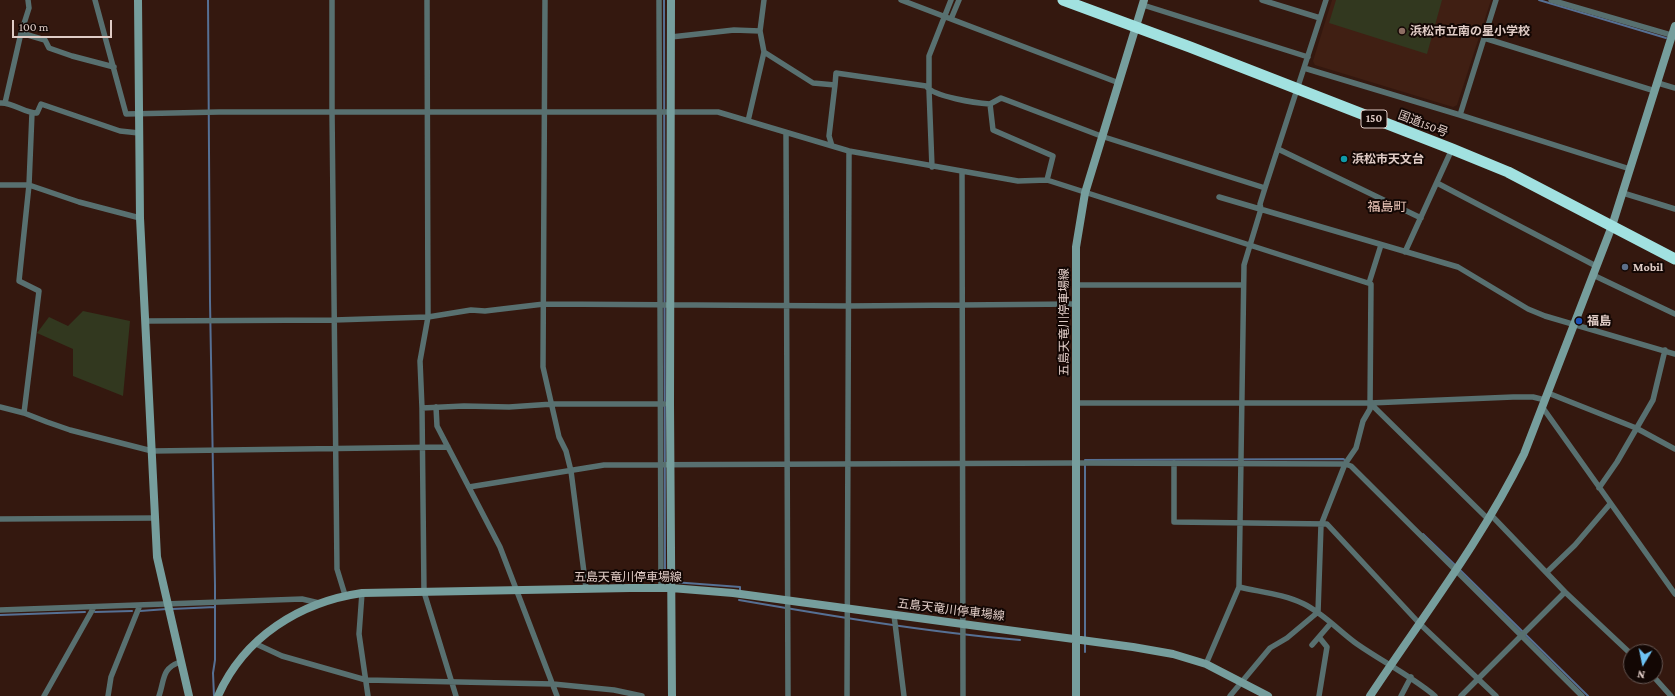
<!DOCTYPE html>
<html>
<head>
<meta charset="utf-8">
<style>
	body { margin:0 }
	#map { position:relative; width:1675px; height:696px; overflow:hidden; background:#34180f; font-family:"Crimson Pro",serif }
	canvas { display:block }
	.north { position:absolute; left:1623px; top:644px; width:40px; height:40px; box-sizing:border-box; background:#130704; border:1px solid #655652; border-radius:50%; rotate:190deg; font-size:11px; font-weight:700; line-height:16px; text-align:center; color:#e0ccc6 }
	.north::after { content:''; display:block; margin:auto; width:14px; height:18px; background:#6ec2f3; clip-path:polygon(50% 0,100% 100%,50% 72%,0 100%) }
	.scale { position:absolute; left:12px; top:20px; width:100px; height:18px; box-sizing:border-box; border:2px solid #e0ccc6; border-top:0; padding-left:5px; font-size:12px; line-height:14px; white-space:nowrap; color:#e0ccc6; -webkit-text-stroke:3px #130704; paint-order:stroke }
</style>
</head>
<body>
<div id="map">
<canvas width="1675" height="696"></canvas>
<div class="north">N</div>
<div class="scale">100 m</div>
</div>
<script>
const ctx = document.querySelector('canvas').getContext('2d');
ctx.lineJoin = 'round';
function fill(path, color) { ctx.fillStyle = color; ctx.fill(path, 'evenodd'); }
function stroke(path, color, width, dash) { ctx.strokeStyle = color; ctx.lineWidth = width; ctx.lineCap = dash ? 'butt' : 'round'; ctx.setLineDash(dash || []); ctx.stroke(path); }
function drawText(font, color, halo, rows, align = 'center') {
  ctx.font = font + ' "Crimson Pro","Noto Sans JP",serif'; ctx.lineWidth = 4; ctx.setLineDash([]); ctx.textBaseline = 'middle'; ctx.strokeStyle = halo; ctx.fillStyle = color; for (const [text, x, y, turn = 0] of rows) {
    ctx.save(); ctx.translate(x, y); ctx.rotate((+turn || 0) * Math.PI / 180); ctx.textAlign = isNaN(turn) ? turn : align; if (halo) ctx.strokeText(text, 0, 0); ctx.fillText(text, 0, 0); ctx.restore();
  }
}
const built = new Path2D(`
	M1332 0H1491L1457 105 1453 107 1315 65 1313 61Z`);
const green = new Path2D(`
	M1336 0H1442L1427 54 1329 23Z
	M83 311 130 321 123 396 73 376V349L37 333 49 317 68 326Z`);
const stream = new Path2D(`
	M208 0 210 301 215 585V660L213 673 214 696
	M664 0 665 581H668
	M1539 0 1666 38
	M1423 534 1456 566
	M1459 569 1588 696
	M673 582 740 587V590
	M739 600C832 616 926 632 1020 640
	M172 609 215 607
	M140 611 167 609
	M95 612 132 611
	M0 615 85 612
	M1085 639V460L1343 459 1347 461
	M1085 643V652`);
const street = new Path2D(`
	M95 0 126 114 219 112H718L849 151 1018 181 1047 180 1371 284 1370 409 1363 421 1356 448 1345 464 1321 525 1318 612 1287 638 1270 648 1230 696
	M332 0V112L337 569 345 595
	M427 0 428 317 420 361 422 408 424 592 456 696
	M545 0 543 367 559 437 566 451 571 471 586 588
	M659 0 661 588
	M901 0 1119 83
	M1262 0 1320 18
	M1551 0 1675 36
	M1143 5 1308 57
	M951 19 959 0
	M21 33 45 40 49 48 72 56 114 67
	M671 37 734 30 760 31
	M1484 38 1655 91
	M764 52 813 83 835 85 836 73 926 86C934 97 976 103 990 104L993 130 1053 156 1047 180
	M1304 68 1460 115 1630 169
	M1658 83 1675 88
	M0 103C13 102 24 113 37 113L41 104 120 131 139 133
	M5 103 21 33 29 8 28 0
	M990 104 1001 98 1009 101 1101 136 1265 188
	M1460 115 1496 0
	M748 121 764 52 760 31 764 0
	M786 133 788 696
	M832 146 829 136 835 85
	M1278 149 1421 218
	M932 167 929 90V56L951 0
	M962 171 963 696
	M1437 183 1596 266
	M0 185H29L79 202 140 218
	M1623 193 1675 209
	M1219 197 1458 267 1528 309 1545 316 1675 354
	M1405 252 1452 149
	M1593 275 1675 314
	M1369 283 1381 245
	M1076 285H1243
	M145 321 334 320 428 317 471 310 485 311 544 304 848 306 1076 304
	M1548 393 1636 428 1675 449
	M1075 403H1370L1513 397H1533L1545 400
	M1370 403 1489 520
	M0 407 24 413 47 422 70 430 152 451 448 447
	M436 407 437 426 500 547 557 696
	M422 408 464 406 509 407 553 404H664
	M1543 408 1675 594
	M24 413 39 291 19 281 29 185 32 113
	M1174 463V522L1327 524 1419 623 1496 696
	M469 487 604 465 1076 463 1345 464 1351 466 1582 696
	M1599 488 1617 462 1653 400 1665 350
	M1492 516 1565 592 1631 654
	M0 519 156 518
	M1547 572 1575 545 1610 504
	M1239 587C1260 592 1284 594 1304 604 1324 614 1339 631 1357 644 1383 662 1411 676 1435 696
	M362 593 359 634 368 696
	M0 610 302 599 319 603
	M894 615 904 696
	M254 643 282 656 366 680 553 684 614 690 642 696
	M1312 645 1331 623
	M1206 664 1239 587 1244 265 1261 209 1260 204 1265 188 1326 0
	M1653 676 1671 696
	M44 696 94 607
	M108 696 111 677 140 605
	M159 696C165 679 161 669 180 662
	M847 696 849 151
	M1319 696 1327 647 1319 637
	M1401 696 1411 677
	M1461 696 1565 592`);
const secondary = new Path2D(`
	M138 0 140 218 157 557 189 696
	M671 0 670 404 672 696
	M218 696C244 637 300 602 362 593L630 588H671L733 593 1133 647 1173 654 1206 664 1268 696
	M1076 696V247L1085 193 1144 0
	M1370 696C1423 616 1482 540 1524 454L1612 226 1675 26`);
const highway = new Path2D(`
	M1063 0 1190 47 1452 149 1508 172 1675 259`);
const markers = [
	[1402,31,4,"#8d6e63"],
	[1344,159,4,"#0f9aa8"],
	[1625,267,4,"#5c6f8a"],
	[1579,321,4,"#1a4fb4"]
];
const shields = [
	[1374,119,26]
];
const shieldNames = [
	["150",1374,119]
];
const poiNames = [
	["浜松市立南の星小学校",1410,31],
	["浜松市天文台",1352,159],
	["Mobil",1633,267],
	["福島",1587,321]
];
const streetNames = [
	["国道150号",1423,124,21],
	["五島天竜川停車場線",1064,322,-90],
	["五島天竜川停車場線",628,577],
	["五島天竜川停車場線",951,610,7]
];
const neighbourhoodNames = [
	["福島町",1387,207]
];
fill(built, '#401f13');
fill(green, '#32381f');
stroke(stream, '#567094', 2);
stroke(street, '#587070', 5.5);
stroke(secondary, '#769e9d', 8);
stroke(highway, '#a1e1e0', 11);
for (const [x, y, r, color] of markers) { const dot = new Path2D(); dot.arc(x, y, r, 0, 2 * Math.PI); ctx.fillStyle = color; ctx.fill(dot); stroke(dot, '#130704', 1.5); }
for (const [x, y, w] of shields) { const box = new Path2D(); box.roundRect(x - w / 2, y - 9, w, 18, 3); ctx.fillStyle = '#130704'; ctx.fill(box); stroke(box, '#e0ccc6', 1); }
drawText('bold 11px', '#e0ccc6', null, shieldNames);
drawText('bold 12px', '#e0ccc6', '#130704', poiNames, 'left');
drawText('12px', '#e0ccc6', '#130704', streetNames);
drawText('13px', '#f1cbbe', '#130704', neighbourhoodNames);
</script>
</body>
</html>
